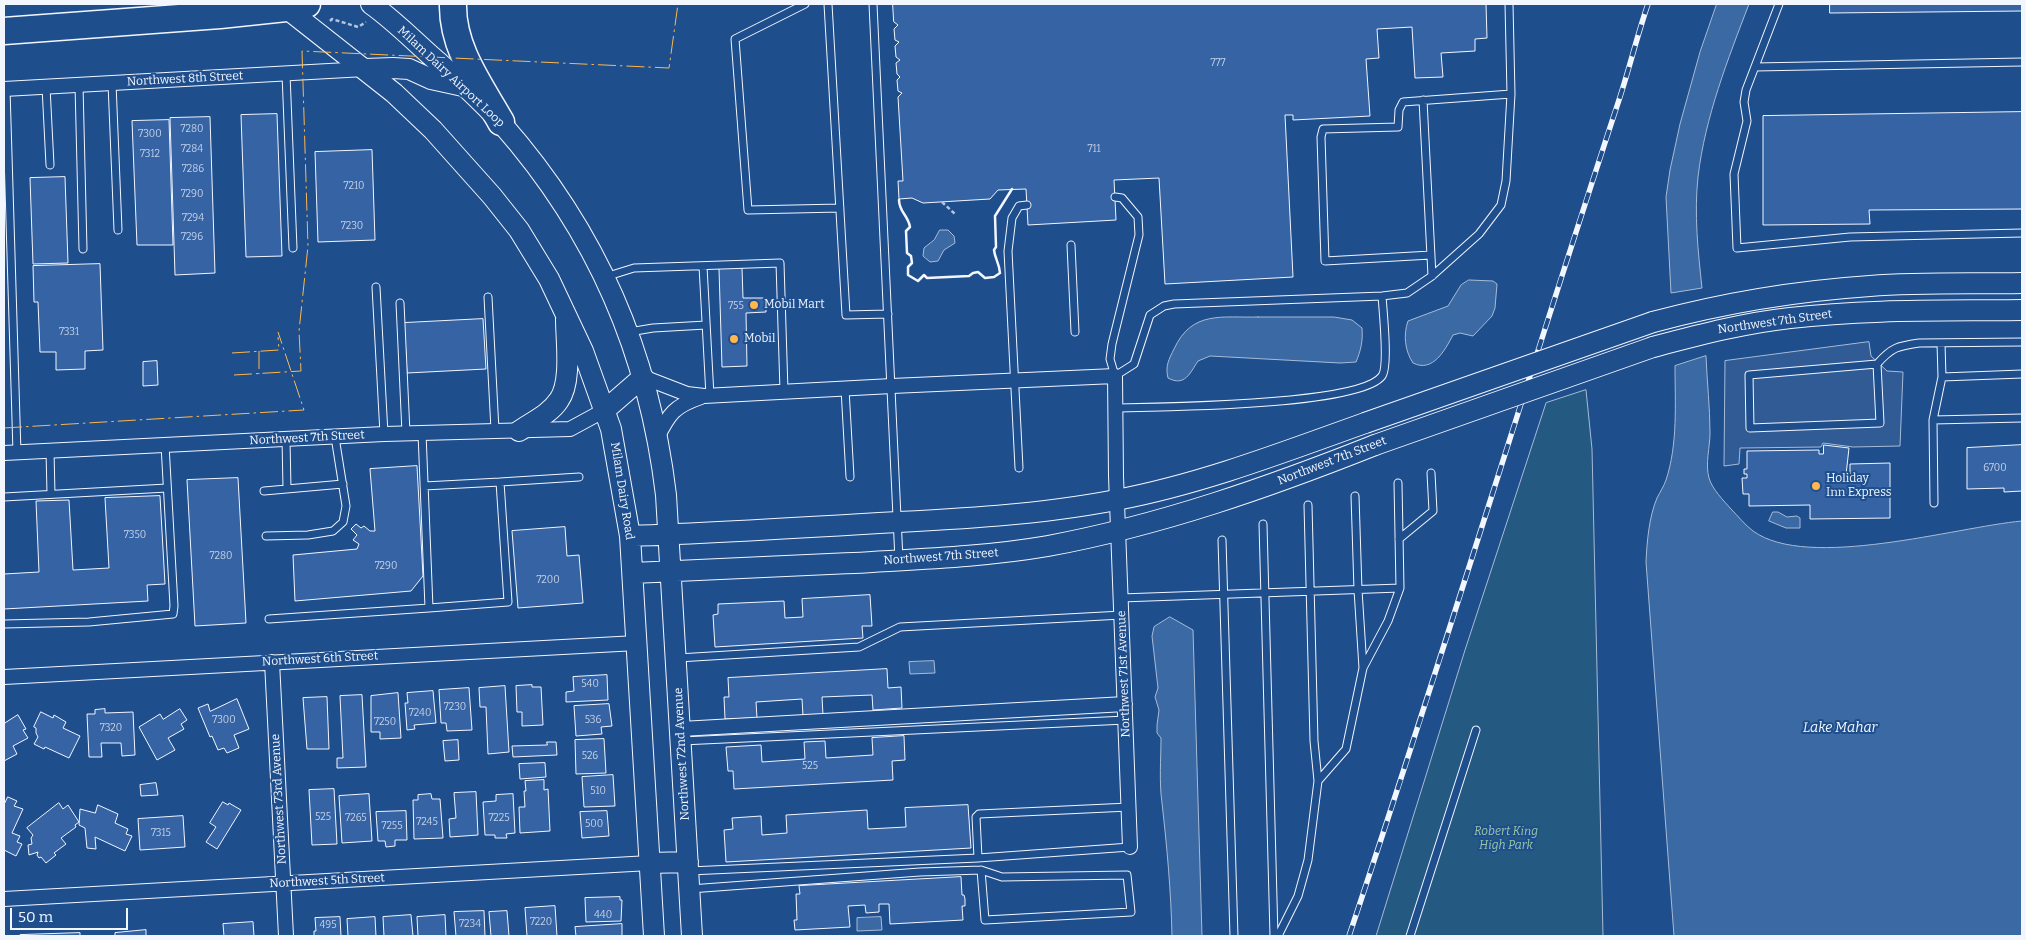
<!DOCTYPE html>
<html>
<head>
<meta charset="utf-8">
<style>
	body { margin:0 }
	#map { position:relative; width:2026px; height:940px; overflow:hidden; background:#1f4e8c; font-family:Bitter,serif }
	canvas { display:block }
	.frame { position:absolute; inset:0; border:5px solid #f2f6ff; pointer-events:none }
	.scale { position:absolute; left:10px; top:908px; width:118px; height:22px; box-sizing:border-box; border:2px solid #f2f6ff; border-top:0; padding-left:6px; font-size:15px; line-height:18px; white-space:nowrap; color:#f2f6ff; -webkit-text-stroke:4px #1f4e8c; paint-order:stroke }
</style>
</head>
<body>
<div id="map">
<canvas width="2026" height="940"></canvas>
<div class="frame"></div>
<div class="scale">50 m</div>
</div>
<script>
const ctx = document.querySelector('canvas').getContext('2d');
ctx.lineJoin = 'round';
function fill(path, color) { ctx.fillStyle = color; ctx.fill(path, 'evenodd'); }
function stroke(path, color, width, dash) { ctx.strokeStyle = color; ctx.lineWidth = width; ctx.lineCap = dash ? 'butt' : 'round'; ctx.setLineDash(dash || []); ctx.stroke(path); }
function drawText(font, color, halo, rows, align = 'center') {
  ctx.font = font + ' Bitter,serif'; ctx.lineWidth = 4; ctx.setLineDash([]); ctx.textBaseline = 'middle'; ctx.strokeStyle = halo; ctx.fillStyle = color; for (const [text, x, y, turn = 0] of rows) {
    ctx.save(); ctx.translate(x, y); ctx.rotate((+turn || 0) * Math.PI / 180); ctx.textAlign = isNaN(turn) ? turn : align; if (halo) ctx.strokeText(text, 0, 0); ctx.fillText(text, 0, 0); ctx.restore();
  }
}
const green = new Path2D(`
	M1586 390 1592 449 1603 936H1376L1465 650 1546 403Z`);
const parking = new Path2D(`
	M1869 342 1871 356 1887 371 1903 372 1900 446 1853 447 1823 443 1821 447 1740 448 1739 464 1724 466 1725 361Z`);
const water = new Path2D(`
	M1717 4H1749C1728 59 1705 117 1698 177 1694 214 1698 251 1702 288L1671 293 1666 197 1670 170 1680 124 1700 52Z
	M940 230H948L954 236 955 243 944 250 938 261 930 262 923 256 924 248 934 240Z
	M1469 280 1493 281 1497 284 1495 308 1492 316 1473 336 1460 333 1453 335C1445 350 1433 373 1413 363 1405 351 1403 335 1408 321L1448 306 1461 285Z
	M1258 317H1334L1352 320 1362 328C1363 341 1361 350 1356 362L1340 363 1210 356 1198 361C1190 373 1185 387 1168 378 1165 366 1169 359 1174 349 1192 310 1222 318 1258 317Z
	M1706 356C1707 382 1710 407 1710 433 1710 447 1705 464 1709 478 1712 489 1724 501 1731 509 1738 516 1745 525 1753 531 1808 571 1956 527 2022 521V936H1674L1646 562C1647 541 1649 517 1657 498 1660 492 1664 486 1666 480 1678 444 1675 403 1675 366Z
	M1773 512H1778L1787 517 1797 516 1800 518V528H1786L1769 521Z
	M1170 617 1193 630 1202 936H1172C1171 891 1167 847 1162 803 1159 782 1161 759 1161 738L1157 733V725L1159 710 1155 697 1158 688 1152 636 1154 627Z
	M934 661 935 673 910 674 909 662Z
	M881 917 882 930 857 931V918Z`);
const building = new Path2D(`
	M893 4H1486L1487 38 1475 39V51L1441 53 1443 77 1415 78 1412 27 1377 29 1379 58 1366 59 1370 116 1293 120V115H1285L1293 277 1165 284 1159 178 1114 180 1116 220 1028 225 1026 189 998 190 990 199 923 203 912 198 899 199 898 181H903L898 97 902 93 898 91 897 80 900 77 897 74 896 63 900 60 896 57 895 46 899 42 895 40 894 29 898 25 894 22Z
	M1830 4H2022V11L1830 13Z
	M2022 112V209L1869 210 1870 224 1763 225V116Z
	M277 114 282 256 246 257 241 115Z
	M210 117 215 273 175 275 170 118Z
	M169 120 173 245H137L132 121Z
	M372 150 375 240 318 242 315 152Z
	M65 177 68 263 33 264 30 178Z
	M100 264 103 350 85 351V369L56 370V352H40L38 302H34L33 266Z
	M742 268 743 298H766V312L746 313 747 366 722 367 719 269Z
	M483 319 486 369 407 373 404 323Z
	M157 361 158 385 143 386V362Z
	M1824 445 1849 448 1846 475H1850V464L1890 463V518L1810 519V505L1749 506V494H1743L1742 478H1747V474H1744V469H1747V451L1819 450V454H1823Z
	M2022 445V491L2004 492V488L1967 489V448Z
	M417 466 423 576 411 591 295 601 293 555 357 549 359 544 353 540 357 535 351 529 356 524 361 528 364 526 370 531H375L370 469Z
	M238 478 246 623 195 626 187 480Z
	M160 496 165 584 147 585 148 601 4 609V574L39 572 36 501 69 500 73 570 109 568 105 498Z
	M565 527 567 556 579 555 583 603 518 608 512 531Z
	M870 595 872 626H862L863 638 715 647 713 615 718 614V604L784 601 785 618 803 617 802 599Z
	M887 669 888 688 901 687 902 708 873 710 872 695 822 697 823 715 803 716 802 699 756 702 757 718 725 719 724 697H729L728 678Z
	M607 675 608 700 566 702V692L574 691 573 677Z
	M532 685V687H541L543 725 522 726V712H517L516 686Z
	M505 686 509 752 488 754 486 707H480L479 688Z
	M469 688 472 730 447 731 446 723H441L439 690Z
	M433 691 436 723 414 725 415 729 407 730 405 703H408L407 693Z
	M398 693 401 738 380 739V732H371V696Z
	M362 695 366 767 337 768V758H343L340 696Z
	M327 697 329 749H307L303 698Z
	M237 699 249 729 234 735 239 748 227 753 224 748 218 750 212 736 210 737 198 708 208 704 210 711Z
	M609 704 612 726 601 727 602 734 576 736 574 706Z
	M105 709V713L133 712 135 755 122 756 121 743H101L102 757H89L87 714H95V710Z
	M180 709 187 720 181 724 184 729 168 738 175 750 157 760 139 727 160 714 163 719Z
	M41 712 53 718 54 715 66 722 63 728 80 736 69 758 45 747 44 749 34 744 38 737 36 733V728L34 727Z
	M18 715 26 729 23 730 28 738 13 746 17 754 4 761V724Z
	M904 736 905 760 892 761 893 780 734 789 733 771H728L726 747 761 745 762 762 805 759 804 742 825 741 826 758 873 755 872 738Z
	M604 739 606 773 576 774 575 740Z
	M458 740 459 760 445 761 443 741Z
	M547 742H556L557 755 513 757 512 746 547 745Z
	M545 763 546 777 520 779 519 764Z
	M613 775 615 806 584 807 582 777Z
	M544 780V790L548 789 550 831 520 833 519 807H525L524 791H526L525 781Z
	M156 783 158 795 141 796 140 785Z
	M334 789 337 844 312 845 309 790Z
	M476 792 478 835 450 837 449 819 456 818 454 793Z
	M369 794 372 841 342 843 339 796Z
	M431 794 432 799H440L443 838 414 839 413 800H418V795Z
	M513 794 515 833 506 834 507 838H495V835H485L483 802 496 801V795Z
	M8 797 17 801 14 806 23 809 12 833 20 836 17 842 22 844 16 856 4 850V805Z
	M223 802 228 805 229 803 241 810 217 849 206 842 216 827 210 823Z
	M59 803 63 809 68 805 79 822 75 825 76 827 61 838 66 844 54 853 56 855 46 863 41 857 39 858 37 855 38 852 29 855 28 845 32 844 31 838 33 835 27 828Z
	M98 805 118 814 115 823 128 829 126 834 132 836 125 851 95 837 96 849 87 848 85 828 79 825 80 809 95 813Z
	M968 805 971 848 726 862 724 830 733 829 732 818 761 816 762 835 787 833 786 815 867 810 868 829 906 827 905 808Z
	M406 811 407 840H395V846L386 847 385 841H378L376 812Z
	M607 811 609 836 582 838 580 812Z
	M183 816 185 847 140 850 138 819Z
	M961 877 962 895H964L965 899V906H962L963 920 890 924 889 904H879V912L866 913 865 905 848 906 850 927 795 930 794 920H797L796 894H800L799 886Z
	M620 897V900H622L621 921 586 922 585 898Z
	M555 906 557 936H527L525 908Z
	M484 911 485 936H456L454 912Z
	M507 911 509 936H491L489 912Z
	M411 915 413 936H384L383 917Z
	M445 915 446 936H418L417 917Z
	M340 917 341 936H314V931H316L315 918Z
	M375 917 376 936H348L347 919Z
	M253 922 254 936H224L223 924Z
	M622 924V936H576L575 927Z
	M146 930V936H154H115V933Z
	M80 933V936H20V935Z`);
const path = new Path2D(`
	M330 21 332 19 358 27 366 22
	M942 202 955 214`);
const lane = new Path2D(`
	M805 4 735 39 748 210 840 208
	M828 4 846 315 888 314
	M873 4 899 560
	M1779 4 1746 90 1744 102 1747 121 1734 174 1737 248 1850 237 2022 233
	M1755 67 2022 62
	M286 74 293 248
	M112 83 118 230
	M79 85 83 249
	M46 87 50 165
	M6 89 17 453
	M1423 100 1432 276
	M1115 197 1122 198 1138 217 1139 235 1112 344 1110 359 1115 376 1134 364 1150 315 1164 306 1174 304 1382 296 1407 293 1432 276 1479 234 1501 205 1506 181 1511 94 1509 4
	M1071 245 1075 332
	M1431 255 1325 261 1321 137 1323 129 1398 127 1399 110 1403 102 1511 94
	M703 266 710 396
	M605 277 634 268 780 263 784 391
	M376 287 384 434
	M488 297 495 430
	M400 303 406 433
	M629 332 653 328 706 325
	M1877 364 1880 423 1750 428 1749 375 1877 364C1892 347 1898 346 1919 343L2022 342
	M1942 377 2022 374
	M845 389 850 477
	M1115 408C1158 407 1360 406 1382 376 1389 366 1383 311 1382 296
	M1933 420 2022 418
	M286 439 287 489
	M50 451 51 494
	M1019 468 1008 251 1012 218 1019 206 1027 205
	M424 486 500 482
	M264 491 343 484
	M4 497 167 488
	M1934 503 1933 420 1942 377 1941 343
	M1308 505 1314 741 1318 781
	M1263 524 1274 936
	M266 536 308 535 333 531 343 522 346 506 335 437
	M1399 539 1433 511 1431 473
	M1222 540 1234 936
	M1121 598 1400 588
	M429 608 508 602 500 482 579 477
	M269 619 429 608 422 433
	M4 624 89 622 173 614 174 606 165 445
	M678 658 859 647 900 627 1122 615
	M1363 668 1388 621 1400 588 1398 483
	M682 741 1126 720
	M978 858 976 817 979 814 1129 807
	M689 871 978 858 1130 847
	M690 889 920 872 981 870 1002 877 1127 875 1131 912 985 920 981 870
	M1278 936 1298 896 1308 860 1318 781 1346 749 1363 668 1358 590 1355 496
	M1410 936 1476 730`);
const street = new Path2D(`
	M4 89 365 69
	M643 377 687 394 704 396 892 386 1115 376 1116 476 1130 847
	M657 438C669 414 674 406 701 397
	M4 453 384 434 570 429 605 410
	M272 662 286 936
	M4 677 637 643
	M681 729 1125 704
	M4 899 650 863`);
const secondary = new Path2D(`
	M281 4 394 93 433 130 492 196 519 230 549 279 583 351 611 429 630 536 654 936
	M371 4C395 21 415 42 437 61 459 81 482 101 502 124 597 232 649 353 666 495L692 936
	M365 69 393 68 409 69 431 79 463 86
	M1653 322C1724 303 1796 291 1870 286 1921 282 1972 284 2022 283
	M1653 347C1699 335 1744 323 1790 318 1867 309 1945 311 2022 310
	M605 410 643 377
	M519 431C532 422 550 414 559 400 572 382 566 341 566 319
	M630 536C713 533 796 528 879 523 959 519 1038 515 1116 500 1201 484 1284 452 1365 423
	M633 573C706 570 780 566 854 563 919 559 984 557 1048 546 1161 525 1269 487 1375 445
	M650 863 688 862`);
const highway = new Path2D(`
	M453 4C452 48 480 85 501 122
	M4 31 220 15 286 8 307 4`);
const rail = new Path2D(`
	M1349 936C1442 659 1527 380 1618 103 1629 70 1637 36 1648 4`);
const secondaryBridge = new Path2D(`
	M1365 423 1653 322
	M1375 445 1653 347`);
const wall = new Path2D(`
	M899 200C899 212 908 215 910 227L906 231 907 253 911 256 912 263 908 267V275L918 281 924 275 927 278 969 276 973 273 978 272 985 278 994 277 1000 273C999 262 995 259 994 250L996 247 995 216 1012 189`);
const power = new Path2D(`
	M259 351V374
	M232 353 279 350 278 337
	M234 375 301 371 299 331 308 246 302 51 669 68 678 4
	M4 428 304 410 278 332`);
const markers = [
	[754,305,5,"#ffb74d"],
	[734,339,5,"#ffb74d"],
	[1816,486,5,"#ffb74d"]
];
const numberNames = [
	["777",1218,63],
	["7280",192,129],
	["7300",150,134],
	["7284",192,149],
	["711",1094,149],
	["7312",150,154],
	["7286",193,169],
	["7210",354,186],
	["7290",192,194],
	["7294",193,218],
	["7230",352,226],
	["7296",192,237],
	["755",736,306],
	["7331",69,332],
	["6700",1995,468],
	["7350",135,535],
	["7280",221,556],
	["7290",386,566],
	["7200",548,580],
	["540",590,684],
	["7230",455,707],
	["7240",420,713],
	["7300",224,720],
	["536",593,720],
	["7250",385,722],
	["7320",111,728],
	["526",590,756],
	["525",810,766],
	["510",598,791],
	["525",323,817],
	["7265",356,818],
	["7225",499,818],
	["7245",427,822],
	["500",594,824],
	["7255",392,826],
	["7315",161,833],
	["440",603,915],
	["7220",541,922],
	["7234",470,924],
	["495",328,925]
];
const streetNames = [
	["Milam Dairy Airport Loop",451,77,43],
	["Northwest 8th Street",185,79,-3],
	["Northwest 7th Street",1775,322,-8],
	["Northwest 7th Street",307,438,-3],
	["Northwest 7th Street",1332,461,-21],
	["Milam Dairy Road",622,491,81],
	["Northwest 7th Street",941,557,-4],
	["Northwest 6th Street",320,659,-3],
	["Northwest 71st Avenue",1124,674,-92],
	["Northwest 72nd Avenue",682,754,-93],
	["Northwest 73rd Avenue",279,799,-93],
	["Northwest 5th Street",327,881,-3]
];
const poiNames = [
	["Mobil Mart",764,305],
	["Mobil",744,339],
	["Holiday",1826,479],
	["Inn Express",1826,493]
];
const parkNames = [
	["Robert King",1506,832],
	["High Park",1506,846]
];
const waterNames = [
	["Lake Mahar",1840,728]
];
fill(green, '#245a82');
stroke(green, '#a8bbd7', 1);
fill(parking, '#305b95');
stroke(parking, '#a8bbd7', 1);
fill(water, '#3b69a3');
stroke(water, '#a8bbd7', 1);
fill(building, '#3563a3');
stroke(building, '#f2f6ff', 1);
stroke(lane, '#f2f6ff', 9);
stroke(street, '#f2f6ff', 16);
stroke(secondary, '#f2f6ff', 22);
stroke(highway, '#f2f6ff', 29);
stroke(path, '#b3c4dc', 2.5, [4, 2.5]);
stroke(lane, '#1f4e8c', 7);
stroke(street, '#1f4e8c', 14);
stroke(secondary, '#1f4e8c', 20);
stroke(highway, '#1f4e8c', 26);
stroke(rail, '#f2f6ff', 5.5);
stroke(rail, '#1f4e8c', 4, [11]);
stroke(secondaryBridge, '#f2f6ff', 22, []);
stroke(secondaryBridge, '#1f4e8c', 20);
stroke(wall, '#f2f6ff', 2.5);
stroke(power, '#ffb74d', 1, [18, 4, 2.5, 4]);
for (const [x, y, r, color] of markers) { const dot = new Path2D(); dot.arc(x, y, r, 0, 2 * Math.PI); ctx.fillStyle = color; ctx.fill(dot); stroke(dot, '#1f4e8c', 2); }
drawText('10px', '#c3d1e8', null, numberNames);
drawText('12px', '#f2f6ff', '#1f4e8c', streetNames);
drawText('12px', '#f2f6ff', '#1f4e8c', poiNames, 'left');
drawText('italic 12px', '#97c8a6', '#1f4e8c', parkNames);
drawText('italic 14px', '#f2f6ff', '#1f4e8c', waterNames);
</script>
</body>
</html>
